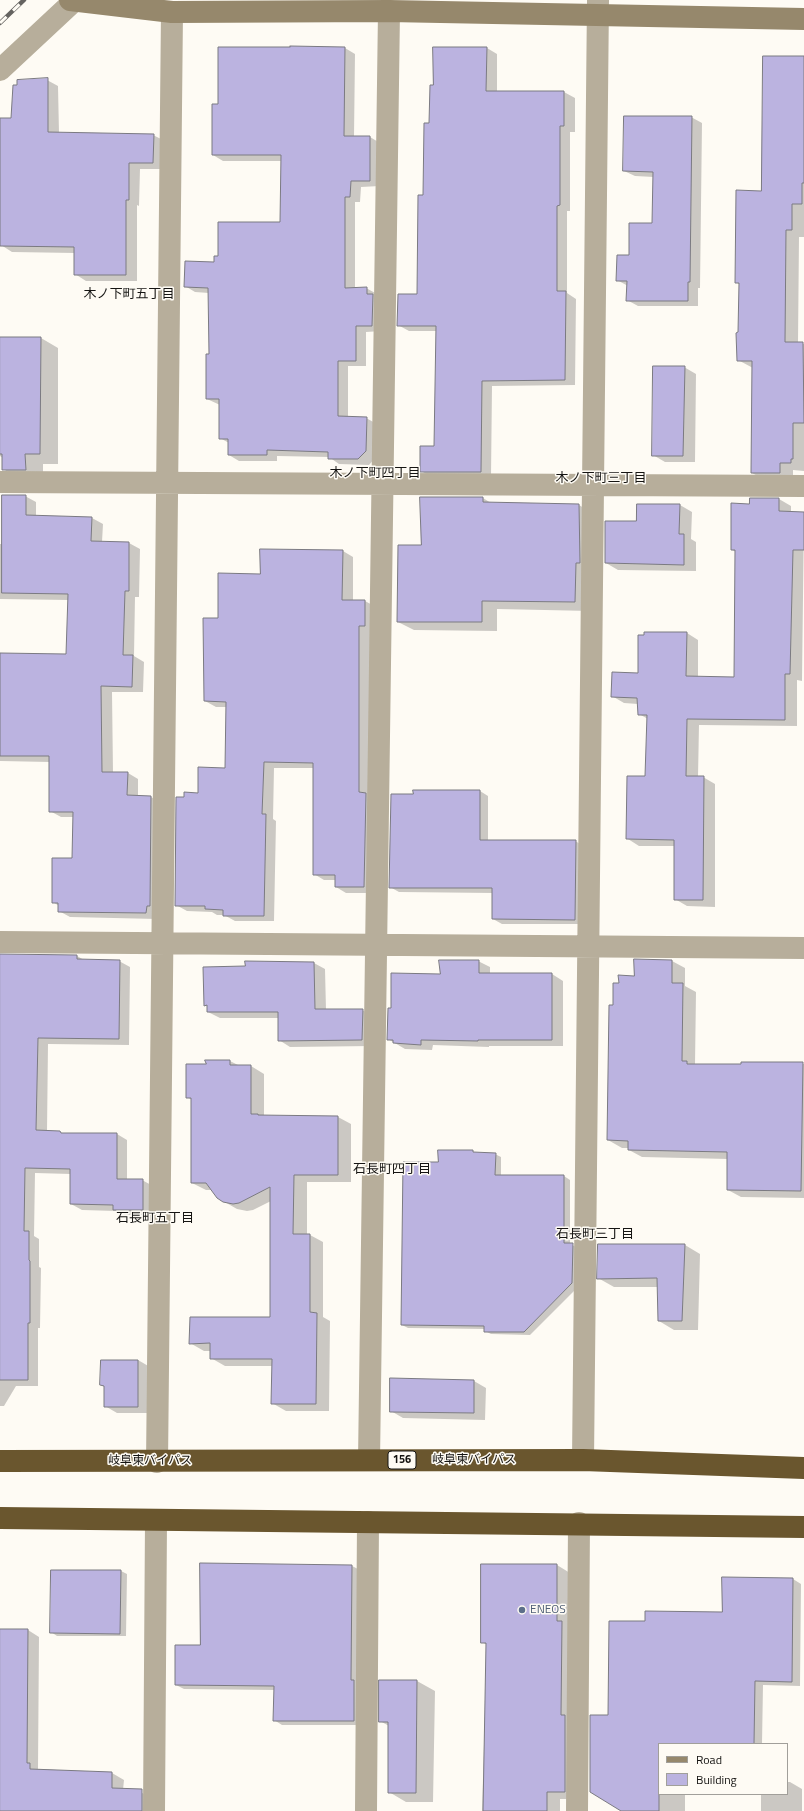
<!DOCTYPE html>
<html>
<head>
<meta charset="utf-8">
<style>
	body { margin:0 }
	#map { position:relative; width:804px; height:1811px; overflow:hidden; background:#fefbf4; font-family:"Titillium Web",sans-serif }
	canvas { display:block }
	.legend { position:absolute; left:658px; top:1743px; width:130px; height:52px; box-sizing:border-box; background:#fefbf4; border:1px solid #a19f9a; margin:0; padding:5px 7px; list-style:none; font-size:12px; color:#151412 }
	.legend li { display:flex; align-items:center; gap:8px; height:20px }
	.legend b { width:20px; border:1px solid #a19f9a }
</style>
</head>
<body>
<div id="map">
<canvas width="804" height="1811"></canvas>
<ul class="legend">
<li><b style="height:5px;background:#96886c"></b>Road</li>
<li><b style="height:11px;background:#bbb3e0"></b>Building</li>
</ul>
</div>
<script>
const ctx = document.querySelector('canvas').getContext('2d');
ctx.lineJoin = 'round';
function fill(path, color) { ctx.fillStyle = color; ctx.fill(path, 'evenodd'); }
function stroke(path, color, width, dash) { ctx.strokeStyle = color; ctx.lineWidth = width; ctx.lineCap = dash ? 'butt' : 'round'; ctx.setLineDash(dash || []); ctx.stroke(path); }
function drawText(font, color, halo, rows, align = 'center') {
  ctx.font = font + ' "Titillium Web","Noto Sans JP",sans-serif'; ctx.lineWidth = 3; ctx.setLineDash([]); ctx.textBaseline = 'middle'; ctx.strokeStyle = halo; ctx.fillStyle = color; for (const [text, x, y, turn = 0] of rows) {
    ctx.save(); ctx.translate(x, y); ctx.rotate((+turn || 0) * Math.PI / 180); ctx.textAlign = isNaN(turn) ? turn : align; if (halo) ctx.strokeText(text, 0, 0); ctx.fillText(text, 0, 0); ctx.restore();
  }
}
const shadow = new Path2D(`
	M345 48 355 54 354 137H370L380 143V186L361 187 360 202H355V288H366L377 294 382 331 366 332V366H348V417L366 418 377 424 376 457 369 465 339 464 329 457 277 456V461H239L229 455V443L220 438V405L207 399 210 355 209 293 195 292 185 286 215 263 219 257 281 223 282 161H223L213 155 219 105Z
	M487 48 497 54V92H564L575 98V132H570V211H567V293L576 299 575 385 492 386 491 477H432L421 471 435 447 437 331H409L398 325 418 295 424 196 434 86Z
	M804 57V237H799L798 343 804 344V471L793 470V481L765 480 752 473 753 368 738 360 740 285 736 282 762 192Z
	M47 80 58 86 59 133 153 135 165 141 164 169H140L139 206 137 205V281H86L75 274V253L12 252 1 245 0 119H12Z
	M691 117 702 123 700 288H698V306H638L627 300 628 286 617 280 630 256 653 224 654 177 635 176 624 171Z
	M0 338H41L58 348V464H43V479H21L3 469V458L0 456Z
	M684 367 696 374 695 462H665L653 455Z
	M25 496 36 502V516L92 518 103 524 102 542 129 543 140 549 139 597H135L134 656 144 662 143 692H112L113 773H128L138 779V797H151L162 803 157 919 70 917 59 911V906L53 902 73 859V817H61L50 811V762L0 761V654L67 655 68 600 0 599V544H3Z
	M483 498 491 503 579 505 594 514 591 611 497 609V631L414 630 398 622 422 546Z
	M750 499H779L791 506V512L804 513 802 681 797 680V726L699 725 698 777H703L715 784V907L687 906 675 899V846H639L628 839 646 777 648 719 639 714 638 704 624 703 612 696 687 633 698 640V677L735 678 736 552 732 550 750 505Z
	M680 505 692 512 691 539 696 542V571L618 570 606 563 637 522Z
	M261 550 343 551 353 557V601H365L376 607 375 893H346L336 887V880H324L314 874V768H274L273 819 276 821 274 921H235L224 915H217L212 912 187 911 176 905 185 798 199 794 226 769 227 707H216L205 701 218 619 261 575Z
	M480 791 488 796V841H575L584 846V924H502L493 919V893L399 892 390 887 414 795Z
	M0 955 77 956 84 960 119 961 130 967 129 1045 48 1044 47 1132H60L64 1134H117L127 1140V1180H142L153 1186V1215H125L116 1211 82 1210 71 1204V1174L35 1173 34 1236 39 1239V1267L41 1268 40 1328H38V1386H16L4 1406H0Z
	M635 960 672 961 685 968V986L696 992 695 1065 804 1064V1198L741 1197 728 1190V1159L642 1157 629 1150V1148H622L608 1140 614 1006 620 984 635 977Z
	M478 961 490 967V974H552L563 981V1046H489V1047L433 1045 432 1050 405 1049 388 1039 392 1009 441 975Z
	M246 962 314 963 325 969 326 1010H362L374 1016 373 1046 290 1047 279 1040V1018H220L208 1012V1007L205 1005 246 967Z
	M230 1061 240 1066H251L264 1074V1116L338 1117 351 1124V1182H307V1235H310L323 1242V1317L330 1321 329 1411H286L272 1403 273 1366H225L211 1358V1351H204L190 1343 271 1318V1201L253 1210 247 1211 237 1209 223 1201 213 1190H206L192 1183V1100L187 1097 207 1065Z
	M472 1151 476 1153 495 1154 501 1157V1176H564L570 1180V1244L578 1248V1287L530 1335 491 1334 485 1331V1329L408 1328 402 1325 439 1163Z
	M685 1245 700 1254 698 1330H674L659 1321V1287H614L598 1278Z
	M138 1360 150 1367V1413H117L105 1406V1387L101 1385 102 1361Z
	M391 1379 474 1381 486 1388 485 1420 403 1418 391 1411Z
	M201 1564 352 1566 360 1570 362 1725H282L274 1720 275 1690 184 1689 176 1685 201 1646Z
	M557 1565 570 1573 578 1799H560V1811H482L487 1645 482 1642Z
	M121 1571 127 1574 126 1636H57L51 1632Z
	M793 1579 801 1584 800 1686 763 1685 762 1744H659V1794H685V1811H623L609 1716 646 1622 723 1613Z
	M0 1630H28L39 1637 38 1769 112 1773 124 1780 123 1790H137L149 1797 148 1811H0Z
	M380 1681H417L435 1691 433 1802H406L389 1792V1726L380 1721Z
	M787 1782H790L802 1789V1811H761V1794H787Z`);
const building = new Path2D(`
	M290 46 345 47 344 136H370V181H351L350 197H345V288L367 287V294H373L372 326H356V361H338V416L367 417 366 451 358 459H328V452L267 450V455H228V439H219V399H206V354H209L208 288 184 287 185 261 214 262V256H218V222H280L281 155H212V104H218V47H290Z
	M433 47H487L486 91H564V126H560V205L557 206V291H566L565 380 482 381 481 472H420V446H434L436 326H397L398 294H417L418 195H423L424 123H429L430 85H433Z
	M763 56H804V183H802V204H792V230H786L785 342H803L804 423H793V459H791V463H780V473H751L752 361H737L736 333 738 332 739 283H735L736 190 761 191Z
	M48 78V132L154 134 153 163H129V200H126V275H74V247L0 246V118H11L13 85H17V80Z
	M624 116H692L690 282H688V301H626L627 281H616L617 255H629V223H652L653 172 623 171Z
	M0 337H41L40 454H25L26 470H2V454H0Z
	M653 366H685L683 456H652Z
	M2 495H26V515L92 517 91 541 129 542V591H125L123 655H133L132 687 101 686 102 772H128L127 795 151 796 150 906H147L146 913 58 912V903H52V858H72L73 812H49V756H0V653L66 654 68 594 2 593Z
	M420 497H483V502L579 504 580 563H576L575 602 482 601V622H397L398 545H421Z
	M750 498H779V511L804 512V550H793L790 674H785V720L687 719 686 776H704L703 900H674V840L626 839 627 776H645L647 715H638L637 698 611 697 612 672 638 673V635H644V632H687L686 676 734 677 735 550H731V503L749 504Z
	M637 504H680L679 534H684V565L605 563V521H636Z
	M260 549 343 550 342 600H365V626H359V792L366 793 364 887H335V875H313V763L264 762 262 814H266L264 916H223V910L205 909V906H175L176 797H184V792L198 793V767L225 768 226 702 204 701 203 618H218V573L260 574Z
	M413 790H480V840H576L575 920 492 919V888H389L391 794H413Z
	M0 954 77 955V959L120 960 119 1039 38 1038 36 1130 60 1131 61 1133H117V1179H143V1210H113V1205L70 1204V1169L25 1168 24 1231H29V1260L30 1261V1323H28V1380H0Z
	M634 959 672 960V983H683L682 1061H687V1064H741V1062H803L801 1191 727 1190V1152L628 1150V1141L607 1140 609 1005H613V983H619L618 975 634 976Z
	M439 960H479V973H552V1040H478V1041L421 1040V1045L393 1043V1040H387L388 1008H391V973L440 974Z
	M245 961 314 962 315 1009H363L362 1040 278 1041V1012H207V1005L204 1006 203 967 245 966Z
	M205 1060H230V1065H251V1114H258V1115L338 1116V1175H294L293 1234H310V1312L317 1313 316 1404H271L272 1359H210V1343L189 1344 190 1317H270V1187L239 1203 233 1204 223 1202 217 1198 206 1183H191V1098H186V1064H206Z
	M438 1150H473V1152L496 1153 495 1175H564V1243H573L572 1283 524 1332H484V1326L401 1325 403 1162H438Z
	M598 1244H685L682 1321H658L657 1278 597 1279Z
	M101 1360H138V1407H104V1386L100 1385Z
	M390 1378 474 1380V1413L390 1412Z
	M200 1563 352 1565 351 1680H354V1721H273L274 1686 175 1685V1645H200Z
	M481 1564H557V1621H562L561 1715H565V1792H547V1811H483L486 1643H481Z
	M51 1570H121L120 1634 50 1633Z
	M722 1577 793 1578 792 1682 755 1681 754 1744H659V1811H621L590 1792V1715H608L609 1621H645V1611L722 1612Z
	M0 1629H28L27 1763H30V1769L112 1772V1788L142 1789V1811H0Z
	M379 1680H417L416 1793H388V1722H379Z`);
const street = new Path2D(`
	M0 70 74 1
	M0 482 804 486
	M0 942 804 948
	M369 1460 389 11
	M583 1460 598 0
	M157 1462 172 12
	M154 1811 156 1521
	M366 1811 368 1522
	M577 1811 579 1523`);
const secondary = new Path2D(`
	M70 0 172 12 389 11 804 19`);
const highway = new Path2D(`
	M0 1461 583 1460 804 1468
	M0 1518C268 1523 536 1522 804 1527`);
const rail = new Path2D(`
	M0 23 24 0`);
const markers = [
	[522,1610,4,"#5c6f8a"]
];
const shields = [
	[402,1460,28]
];
const shieldNames = [
	["156",402,1460]
];
const streetNames = [
	["岐阜東バイパス",474,1460],
	["岐阜東バイパス",150,1461]
];
const serviceNames = [
	["ENEOS",530,1610]
];
const neighbourhoodNames = [
	["木ノ下町五丁目",129,295],
	["木ノ下町四丁目",375,474],
	["木ノ下町三丁目",601,479],
	["石長町四丁目",392,1170],
	["石長町五丁目",155,1219],
	["石長町三丁目",595,1235]
];
fill(shadow, '#0003');
fill(building, '#bbb3e0');
stroke(building, '#7b7a81', 1);
stroke(street, '#b7ae9b', 22);
stroke(secondary, '#96886c', 22);
stroke(highway, '#6a562e', 22);
stroke(rail, '#656360', 4.5);
stroke(rail, '#fefbf4', 3, [9]);
for (const [x, y, r, color] of markers) { const dot = new Path2D(); dot.arc(x, y, r, 0, 2 * Math.PI); ctx.fillStyle = color; ctx.fill(dot); stroke(dot, '#fefbf4', 1.5); }
for (const [x, y, w] of shields) { const box = new Path2D(); box.roundRect(x - w / 2, y - 9, w, 18, 3); ctx.fillStyle = '#fefbf4'; ctx.fill(box); stroke(box, '#151412', 1); }
drawText('bold 11px', '#151412', null, shieldNames);
drawText('12px', '#151412', '#fefbf4', streetNames);
drawText('12px', '#4e5e75', '#fefbf4', serviceNames, 'left');
drawText('13px', '#151412', '#fefbf4', neighbourhoodNames);
</script>
</body>
</html>
